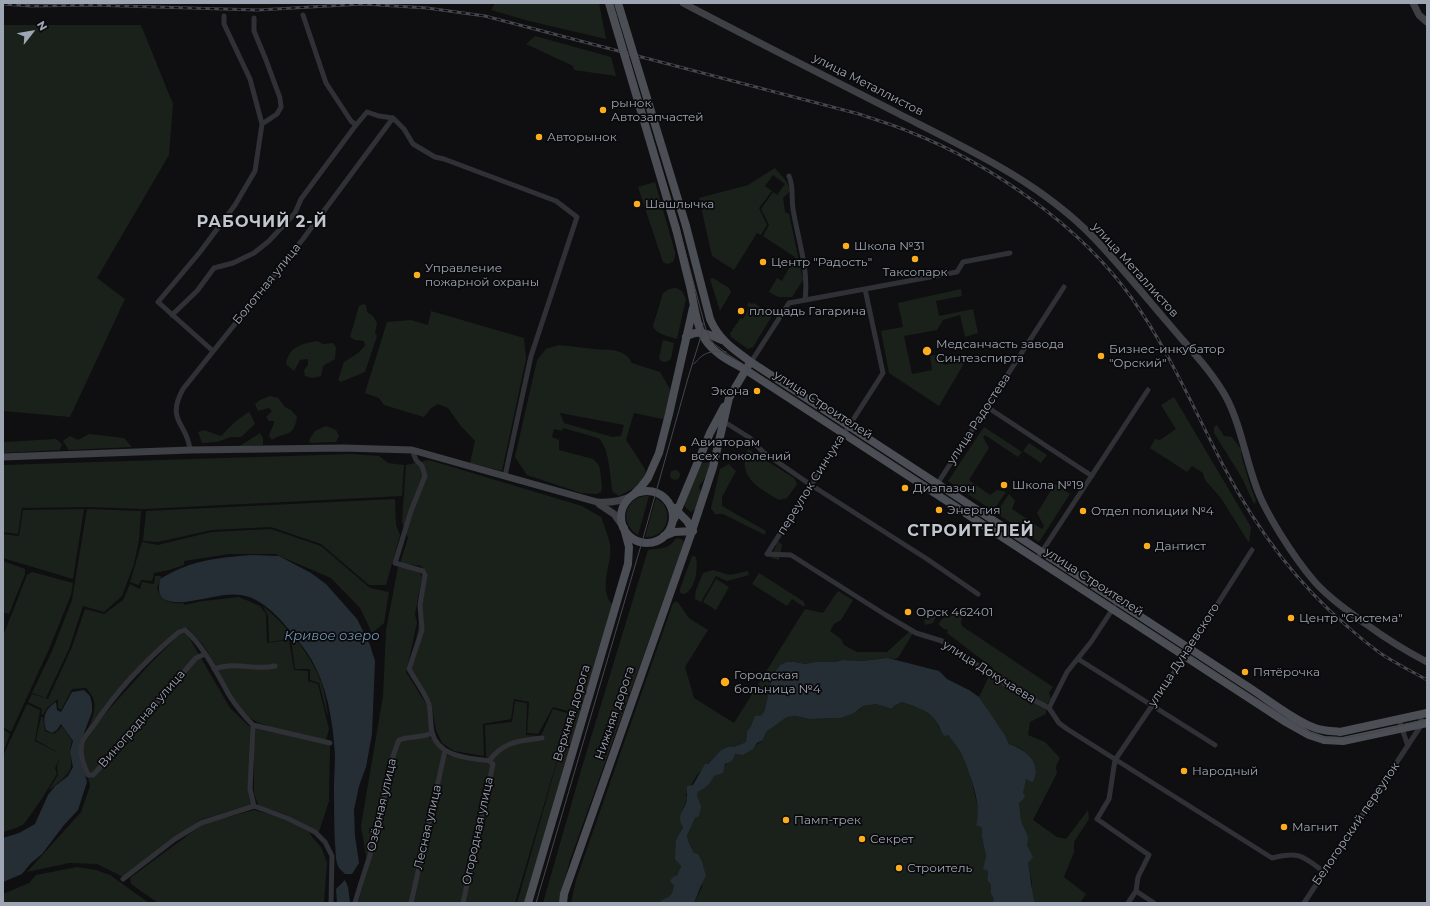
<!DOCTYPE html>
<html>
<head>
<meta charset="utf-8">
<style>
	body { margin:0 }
	#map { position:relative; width:1430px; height:906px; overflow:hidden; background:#0f0f11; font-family:Montserrat,sans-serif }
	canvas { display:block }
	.frame { position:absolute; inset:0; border:4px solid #9fa6b3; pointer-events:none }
	.north { position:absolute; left:12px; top:12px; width:40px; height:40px; -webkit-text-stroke:3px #0a0a0c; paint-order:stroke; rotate:59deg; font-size:11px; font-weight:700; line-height:16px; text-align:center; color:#9fa6b3 }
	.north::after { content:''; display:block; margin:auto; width:14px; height:18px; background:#9fa6b3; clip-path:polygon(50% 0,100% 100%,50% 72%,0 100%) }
</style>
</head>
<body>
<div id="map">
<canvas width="1430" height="906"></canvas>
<div class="frame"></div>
<div class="north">N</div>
</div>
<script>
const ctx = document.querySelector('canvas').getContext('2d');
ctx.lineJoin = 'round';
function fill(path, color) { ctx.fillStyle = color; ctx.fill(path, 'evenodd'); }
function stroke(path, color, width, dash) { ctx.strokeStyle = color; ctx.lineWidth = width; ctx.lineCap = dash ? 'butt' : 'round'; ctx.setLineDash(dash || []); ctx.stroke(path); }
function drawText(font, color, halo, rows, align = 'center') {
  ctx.font = font + ' Montserrat,sans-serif'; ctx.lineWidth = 3.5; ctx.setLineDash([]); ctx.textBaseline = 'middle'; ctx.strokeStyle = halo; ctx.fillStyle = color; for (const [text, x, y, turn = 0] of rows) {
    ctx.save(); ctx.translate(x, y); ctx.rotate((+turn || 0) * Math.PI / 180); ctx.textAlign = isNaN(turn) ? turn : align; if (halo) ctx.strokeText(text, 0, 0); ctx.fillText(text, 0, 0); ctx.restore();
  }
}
const green = new Path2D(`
	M495 3H599L606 39 529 21 491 10Z
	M3 25H141L173 104 169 155 97 278 125 299 70 417 3 411Z
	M535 36 611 57 616 76 574 70 573 66 526 44Z
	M775 168 787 182 790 191 783 198 785 212 789 214 803 280 792 297H778L769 292 777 278 782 281 795 257 763 236 769 225 761 209 773 192 777 195 785 184 773 175 765 186 772 191 759 208 767 225 761 235 757 233 734 270 712 256 699 198 748 185Z
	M655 182 675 252V257L673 262 667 264 663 262 638 187Z
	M713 278 729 288 731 292 720 311 710 279Z
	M676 288 682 291 686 299 677 339C669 336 656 335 653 326L663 293 669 289Z
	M961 289 962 296 936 301 939 316 973 309 978 333 965 337 960 315 943 320 937 330 904 336 912 374 932 370 930 356 939 354 944 365 966 360 939 406 889 373 881 331 903 327 898 303Z
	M749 302 752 304 754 303 771 314 772 316 753 347 748 349 731 337 730 332H732L733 328H734L736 324H737L740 318 743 319 749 307 747 306Z
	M363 304 366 305 367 312 373 316 377 323 375 333 377 336 365 372 341 382 338 380 344 362 358 353 365 346 364 341 355 340 350 337 359 306Z
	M431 311 524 338 526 359 502 471 470 463 475 441 460 425 448 408 438 404 431 408 424 417 384 405 379 398 365 393 387 322 411 320 428 325Z
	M663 340 674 343 671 359 666 362 661 361 659 358Z
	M317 341 323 344 333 343 336 347 335 359 323 366 321 376 312 378 305 376 304 370 308 365V359L300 360 294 371 286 364C289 346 302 344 317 341Z
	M559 345C571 346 582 348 594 349 608 350 625 348 632 363L660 372 671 391 665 418 662 419 634 413 626 440 645 469 646 476 638 486 619 496 613 492 612 489C610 476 609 445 598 438L563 428 562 431 554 429 552 437 559 440V450L593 459 598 464 600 469 602 488 601 492 597 494 581 493 527 475 515 457 537 360 546 349ZM560 413 624 425 621 436 612 437 564 423Z
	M270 396 278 398 285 407 291 410 297 417C293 439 287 430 272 440L269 436C270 430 274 427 274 421H269L266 417 272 411 269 408 258 411 255 404 260 400Z
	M1174 397 1251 527 1249 543 1221 498 1205 480 1203 473 1192 466 1187 472 1150 448 1155 439 1160 440 1176 429 1161 405Z
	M249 412 252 417 255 424 241 437H231L217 442 202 443 198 432 204 430 221 436 237 420Z
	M1217 425 1224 436 1232 437 1241 449 1242 458 1250 485 1256 501 1254 504 1242 478 1214 433V427Z
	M326 426 336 430 339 436 336 442 310 443 309 440 315 431Z
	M984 427 1022 452 1018 457 985 435 983 437 989 448 969 480 990 495 997 490 1006 492 993 511 948 481Z
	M260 433 263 438V445L240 446Z
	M89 434 124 438 132 447 69 450 63 441 70 436 78 440Z
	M56 439 62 444 60 450 3 453V442Z
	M1029 443 1047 455 1041 463 1023 451Z
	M748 449 794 478 797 484 787 498 779 500C759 488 736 477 748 449Z
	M351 454 379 456 388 463 404 465 402 496 145 509 87 507 22 508 18 534 3 532V465Z
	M429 460 582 506 601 517C604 526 608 535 610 544 613 562 597 590 613 605L524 903H517L568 723 515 903H358L368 867 361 826 383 696 386 630 398 567 417 568 422 577 415 614 417 623 406 672 428 707 430 737 446 755 489 764 486 755 485 725 512 722 515 701 527 703 526 735 541 736 553 709 571 714 572 712 553 707 538 734 527 733 529 702 514 699 511 719 483 724 484 756 454 751 442 743 436 730 431 701 410 675 427 577 426 571 421 566 400 563 408 538 402 522 406 465Z
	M710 462C713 472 703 479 699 487L701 492C699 500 698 509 691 512L685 507 684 502 702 463Z
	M729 464 736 471 722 497V506L766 531 765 535 723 514H715L711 508 720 469Z
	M670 475a5 5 0 1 1 10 0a5 5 0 1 1-10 0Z
	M1055 484 1070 494 1039 542 996 513 1009 494 1015 501 1012 509 1042 529 1044 526 1037 513Z
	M649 496 638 535C618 523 625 495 649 496Z
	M656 498C676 509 668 539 645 537Z
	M395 499 396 525 400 535 386 585H369L321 544 271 527 212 530 158 542 143 541 146 511Z
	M84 509 73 579 3 558V534L19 536 23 510Z
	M87 509 141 511 139 540 134 564 122 596 104 612 83 606 69 649 46 698 32 693 53 649 72 600Z
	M271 529 321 546 370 588 389 592 384 623 372 633 360 608 331 578 275 554H229L184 561V565L169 570 154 573 152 581 141 580 139 585 130 582 142 542 158 545 211 532Z
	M676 538 682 539 684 543 570 860 559 903H543L582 767 648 550C662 547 667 551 676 538Z
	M778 541 782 545 779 560 771 558Z
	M692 556 696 557C698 568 696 588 685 594L680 593V589Z
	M3 561 25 569V574L9 614 3 612Z
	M713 570 730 575 748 571 749 575 727 581 716 576 701 602 695 599 696 590 703 573Z
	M32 572 73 583 71 595 49 649 11 732 3 727V636L27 575Z
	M759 573 803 601 805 604 804 607 792 599 787 606 752 584Z
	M155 576H161L157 589C163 602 170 604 184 603V605L203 601 239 597 260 606 266 614 267 643 289 640 294 670 308 671V681L318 684 329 729 326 740C308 736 265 728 250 718 229 703 219 671 206 649 201 642 194 635 188 628L180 629 143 662 105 705 84 738C89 726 99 708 92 696 90 693 88 690 86 688L72 689 61 710 58 708V699L47 708 43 715 41 714 42 709 28 702 32 694 48 699 72 647 85 609 104 614 123 600 130 584 140 589 142 582 154 584Z
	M716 579 729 587 716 610 703 602Z
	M838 591 853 600 841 620 834 624 830 631 841 639 844 645 857 652H887L910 631 913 633 898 658 894 659 888 658 861 661 843 660 835 662H815L805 664 795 662 772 677 765 709 762 715 755 717 750 728 747 731 746 742 734 747H728L721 750 697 775 686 794 687 799 681 814 683 827 680 832 681 866 673 894C669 899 663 899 659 903H571L576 880 673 603 677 601 689 618 708 630 685 667 694 698 734 723 805 609 823 613Z
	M263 606C286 625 311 654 321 682 325 692 326 704 328 715L327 714 319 683 310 680V669H295L291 639 269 642 268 616Z
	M952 610H956L961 613 962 618 961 623 962 626 1053 687 1049 693 1051 699 1047 704 1046 714 1030 722 1028 735 1045 742 1060 758 1056 766 1057 773 1033 820 1057 837 1066 839 1088 810 1089 819 1074 842V852L1064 877 1086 894 1080 903H1035L1032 893V883L1028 863 1027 833 1024 829 1021 821 1019 803 1026 779 1036 769C1029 755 1025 748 1009 744 1005 737 999 730 997 723L979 697 993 668 947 633 948 630 944 629 939 625V623L943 618 950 616Z
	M934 613 935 614 936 617 933 623 925 625 924 621 929 614Z
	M181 633 187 634 230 708 250 727 249 793 252 804 200 820 123 877 97 864 69 863 27 872 81 812 90 786 85 765 82 748 94 726 148 666Z
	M902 702 920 708 933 717 937 722 939 728 948 735 960 751 970 772 978 809V819L976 825 982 828V837L986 856 984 869 988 871 987 880 991 885V894L994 899 992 903H694L702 887V881L694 853 689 843 687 836 695 818 698 801 697 796 698 792C706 788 708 784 713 777 716 774 720 772 723 768 727 763 731 759 735 754L743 755 763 740 766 732 787 717 796 716 809 719 841 718 859 710 863 706 876 704 892 709 894 706Z
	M27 704 40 710 35 741 62 755 36 740 41 717H43L45 731 53 734 58 731 62 726 72 741C68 754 72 755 71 766 70 775 55 785 48 791L58 775 57 767 60 758 55 768 57 774 41 800 24 824 16 828 3 832V756Z
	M254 728H258L330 745 329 801 319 832 285 814 259 807 254 794Z
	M3 729 10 734 4 750 3 749Z
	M254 810 283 818 309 832 312 837 321 847 327 862 324 903H158L131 884 130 878 203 824Z
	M77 867 96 870 110 875 149 903H3V894L29 883 36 875Z`);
const water = new Path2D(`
	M252 555 279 556 311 573 326 584 357 619 370 645 375 661 372 734 366 767 359 786 354 810 355 836 359 863 352 874H345C343 872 341 870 339 868 335 862 336 850 335 844 334 825 334 805 334 786 334 776 335 766 335 756 333 718 326 677 303 647 287 627 267 599 241 595 219 591 184 608 166 600 157 596 159 586 160 579 191 560 217 558 252 555Z
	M888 658 939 671 947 679 969 690 979 697 997 723 999 727 1003 732 1009 744C1025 749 1041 762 1034 780L1032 782 1026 779 1023 793 1025 797 1019 803C1020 809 1020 815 1021 820 1023 829 1031 835 1027 845L1033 857 1028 863C1031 877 1031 890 1035 903H992L994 899 991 894V885L987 880 988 871 983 869 986 856 982 837V828L976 825C983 806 969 770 961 753 958 747 952 741 948 735L944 736C941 731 939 725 936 721 929 710 913 706 902 702L894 706 892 709 876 704 863 706 854 713 841 718 809 719 796 716 787 717 766 732 763 740 757 743 753 749 743 755 735 754 732 761 725 764 723 773 714 776C710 784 706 788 698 792L697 796 701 806 699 816 695 818 687 836 689 843 694 853 698 854 702 862 706 876C702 882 697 896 694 903H659C667 895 672 900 674 885L670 881 674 876H677L681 866 675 859 676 840 683 827C675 814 686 810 687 799 687 794 687 790 687 786L693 785 705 764H708L721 750 728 747H734L746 742 747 731 750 728 755 716 762 715 765 709 772 677 780 665 787 662H795L805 664 815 662H835L843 660 861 661Z
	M84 690 90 696 92 704V712L81 741V760L87 782 78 810 64 825 42 854 31 863 22 874 3 882V838L19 833 35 824 48 795 55 786 68 776 73 767 70 752 73 741 61 724 57 730 52 733 46 730C42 717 45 709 56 702L57 710 61 712 72 692Z
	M345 880 348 887 350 903H337L336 889Z`);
const street = new Path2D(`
	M254 18V31L266 60 280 98 281 107 277 114 262 124
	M356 125 367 112 379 116 393 118 404 129 413 144 435 157 444 159 556 201 577 217 531 356 505 476
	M789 176C794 188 791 196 793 209 798 240 809 269 805 300
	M172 315 197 291 214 268 233 263 254 253 269 241 295 213 301 199 356 125 351 121 326 83 303 15
	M213 351 158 302 200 252 235 205 255 171 262 124 250 79 224 24V16
	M751 362 789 303 865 289
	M987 407 1092 476
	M723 421 750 438 763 452 811 485 927 559 978 594
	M190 450C188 423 165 422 183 389L303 239 393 118
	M412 450 416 460 422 466 425 476 411 511 395 563 423 571 425 575 420 605 422 630 409 669C414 678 426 695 429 704 431 713 430 723 432 732 438 757 468 758 489 761 504 741 519 741 542 738
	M936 486 1064 287
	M767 554 791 555 884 614 916 633 942 641 1014 690 1049 708 1059 723 1067 729 1272 858C1299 851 1303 856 1324 872
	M767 554 883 373 865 289 957 272 963 262 1010 253
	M1037 559 1148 390
	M205 654 196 658 105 762 93 775H88C84 765 79 754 82 743 84 737 90 730 94 725 117 690 147 659 179 632L185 630C203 645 218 675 229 695 236 706 244 716 253 725
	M1078 659 1215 745
	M214 669C236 661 254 671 275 666
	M1049 708 1067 672 1091 642 1114 607
	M1399 720 1408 746
	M254 806 287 818 315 832 325 842 332 856 331 903
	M123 879 175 839 201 823 254 806 250 789 253 725 330 743
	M355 903C362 878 371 854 378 829 385 800 387 768 399 740 410 736 422 738 432 733
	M411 903 445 751
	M463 903 493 764 489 761
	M1128 903 1136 891
	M1154 903 1136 891 1138 877 1149 855 1097 819 1109 799 1115 760 1164 688 1252 550
	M1304 903 1422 724 1420 715`);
const secondary = new Path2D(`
	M683 3C755 41 827 77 899 114 968 149 1040 182 1094 238 1120 265 1144 295 1169 324 1188 347 1211 370 1226 397 1242 427 1246 463 1259 494 1265 509 1273 522 1281 535 1291 551 1302 567 1314 581 1329 598 1348 611 1366 624 1385 638 1406 651 1427 662
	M1413 3 1419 15 1427 22
	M3 457 190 450 343 448 412 450 597 502C610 503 620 502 632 496
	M599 504 614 514 624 528`);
const primary = new Path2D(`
	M686 226 710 319C719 340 733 349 751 362L1253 690C1271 702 1295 721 1315 728 1323 731 1332 731 1340 732L1427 713
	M676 229C681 248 685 267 690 286 694 303 696 327 706 341 716 355 732 362 746 370L1284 721 1309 735 1324 740 1343 741 1427 723
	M686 337C698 328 710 335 722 340
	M621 517a26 26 0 1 1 52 0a26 26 0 1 1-52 0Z
	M632 496 641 487 648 478 659 453 669 414 693 308
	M674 508 687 521 693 531
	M674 519 710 433 724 407
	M664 536 674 532 693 531
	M528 903 628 564 629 547 624 528
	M563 903 564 894 690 537 713 467 729 398 748 366`);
const tram = new Path2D(`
	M612 3 679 228 706 330 713 343 729 355 1286 718C1298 726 1310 734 1324 737 1351 742 1400 725 1427 719
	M694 364C705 351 710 351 726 352
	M536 903 642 542 688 378 702 333 703 323`);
const rail = new Path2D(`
	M3 4 31 6 89 5 258 10 363 4 427 8 485 16 859 114C876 120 894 125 910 132 991 164 1079 225 1131 297 1169 350 1194 410 1224 467 1256 528 1296 583 1348 627 1358 636 1369 645 1380 653 1395 663 1411 671 1427 680`);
const primaryBridge = new Path2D(`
	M609 3 676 229
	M618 3 686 226`);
const markers = [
	[603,110,4,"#fbad1d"],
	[539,137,4,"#fbad1d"],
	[637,204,4,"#fbad1d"],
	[846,246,4,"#fbad1d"],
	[915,259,4,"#fbad1d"],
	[763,262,4,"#fbad1d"],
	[417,275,4,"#fbad1d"],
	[741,311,4,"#fbad1d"],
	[927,351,5,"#fbad1d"],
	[1101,356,4,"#fbad1d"],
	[757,391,4,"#fbad1d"],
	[683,449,4,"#fbad1d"],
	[1004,485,4,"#fbad1d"],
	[905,488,4,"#fbad1d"],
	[939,510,4,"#fbad1d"],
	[1083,511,4,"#fbad1d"],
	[1147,546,4,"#fbad1d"],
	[908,612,4,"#fbad1d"],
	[1291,618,4,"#fbad1d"],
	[1245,672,4,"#fbad1d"],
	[725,682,5,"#fbad1d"],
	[1184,771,4,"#fbad1d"],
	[786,820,4,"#fbad1d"],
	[1284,827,4,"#fbad1d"],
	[862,839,4,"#fbad1d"],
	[899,868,4,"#fbad1d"]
];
const streetNames = [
	["улица Металлистов",868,85,27],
	["улица Металлистов",1135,270,48],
	["Болотная улица",267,284,-51],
	["улица Строителей",823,405,33],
	["улица Радостева",979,419,-57],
	["переулок Синчука",811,485,-58],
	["улица Строителей",1094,582,33],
	["улица Дунаевского",1184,655,-57],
	["улица Докучаева",989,672,32],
	["Верхняя дорога",572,713,-73],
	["Нижняя дорога",615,713,-71],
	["Виноградная улица",142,719,-49],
	["Озёрная улица",382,805,-77],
	["Белогорский переулок",1356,824,-56],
	["Лесная улица",428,827,-77],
	["Огородная улица",478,831,-78]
];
const poiNames = [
	["рынок",611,103],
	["Автозапчастей",611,117],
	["Авторынок",547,137],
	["Шашлычка",645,204],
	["Школа №31",854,246],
	["Центр \"Радость\"",771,262],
	["Управление",425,268],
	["пожарной охраны",425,282],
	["Таксопарк",915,272,"center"],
	["площадь Гагарина",749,311],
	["Медсанчасть завода",936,344],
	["Синтезспирта",936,358],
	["Бизнес-инкубатор",1109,349],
	["\"Орский\"",1109,363],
	["Экона",749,391,"right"],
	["Авиаторам",691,442],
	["всех поколений",691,456],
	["Школа №19",1012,485],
	["Диапазон",913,488],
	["Энергия",947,510],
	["Отдел полиции №4",1091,511],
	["Дантист",1155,546],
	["Орск 462401",916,612],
	["Центр \"Система\"",1299,618],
	["Пятёрочка",1253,672],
	["Городская",734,675],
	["больница №4",734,689],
	["Народный",1192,771],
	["Памп-трек",794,820],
	["Магнит",1292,827],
	["Секрет",870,839],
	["Строитель",907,868]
];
const waterNames = [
	["Кривое озеро",332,636]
];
const districtNames = [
	["РАБОЧИЙ 2‑Й",262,222],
	["СТРОИТЕЛЕЙ",971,531]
];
fill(green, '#1a211a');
fill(water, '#252e35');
stroke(street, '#303136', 5);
stroke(secondary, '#3e4046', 7);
stroke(primary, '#4c4e55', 8);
stroke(tram, '#45474d', 1);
stroke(rail, '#45474d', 3);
stroke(rail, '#0a0a0c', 1.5, [4.5]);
stroke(primaryBridge, '#4c4e55', 8);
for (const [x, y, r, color] of markers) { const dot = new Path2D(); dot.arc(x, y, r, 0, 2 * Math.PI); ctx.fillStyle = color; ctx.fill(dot); stroke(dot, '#0a0a0c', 1.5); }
drawText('12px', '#9fa6b3', '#0a0a0c', streetNames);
drawText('12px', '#9fa6b3', '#0a0a0c', poiNames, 'left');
drawText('italic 13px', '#7395b1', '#0a0a0c', waterNames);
ctx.letterSpacing = '1px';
drawText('bold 16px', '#c1c5ce', '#0a0a0c', districtNames);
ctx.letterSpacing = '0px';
</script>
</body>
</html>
